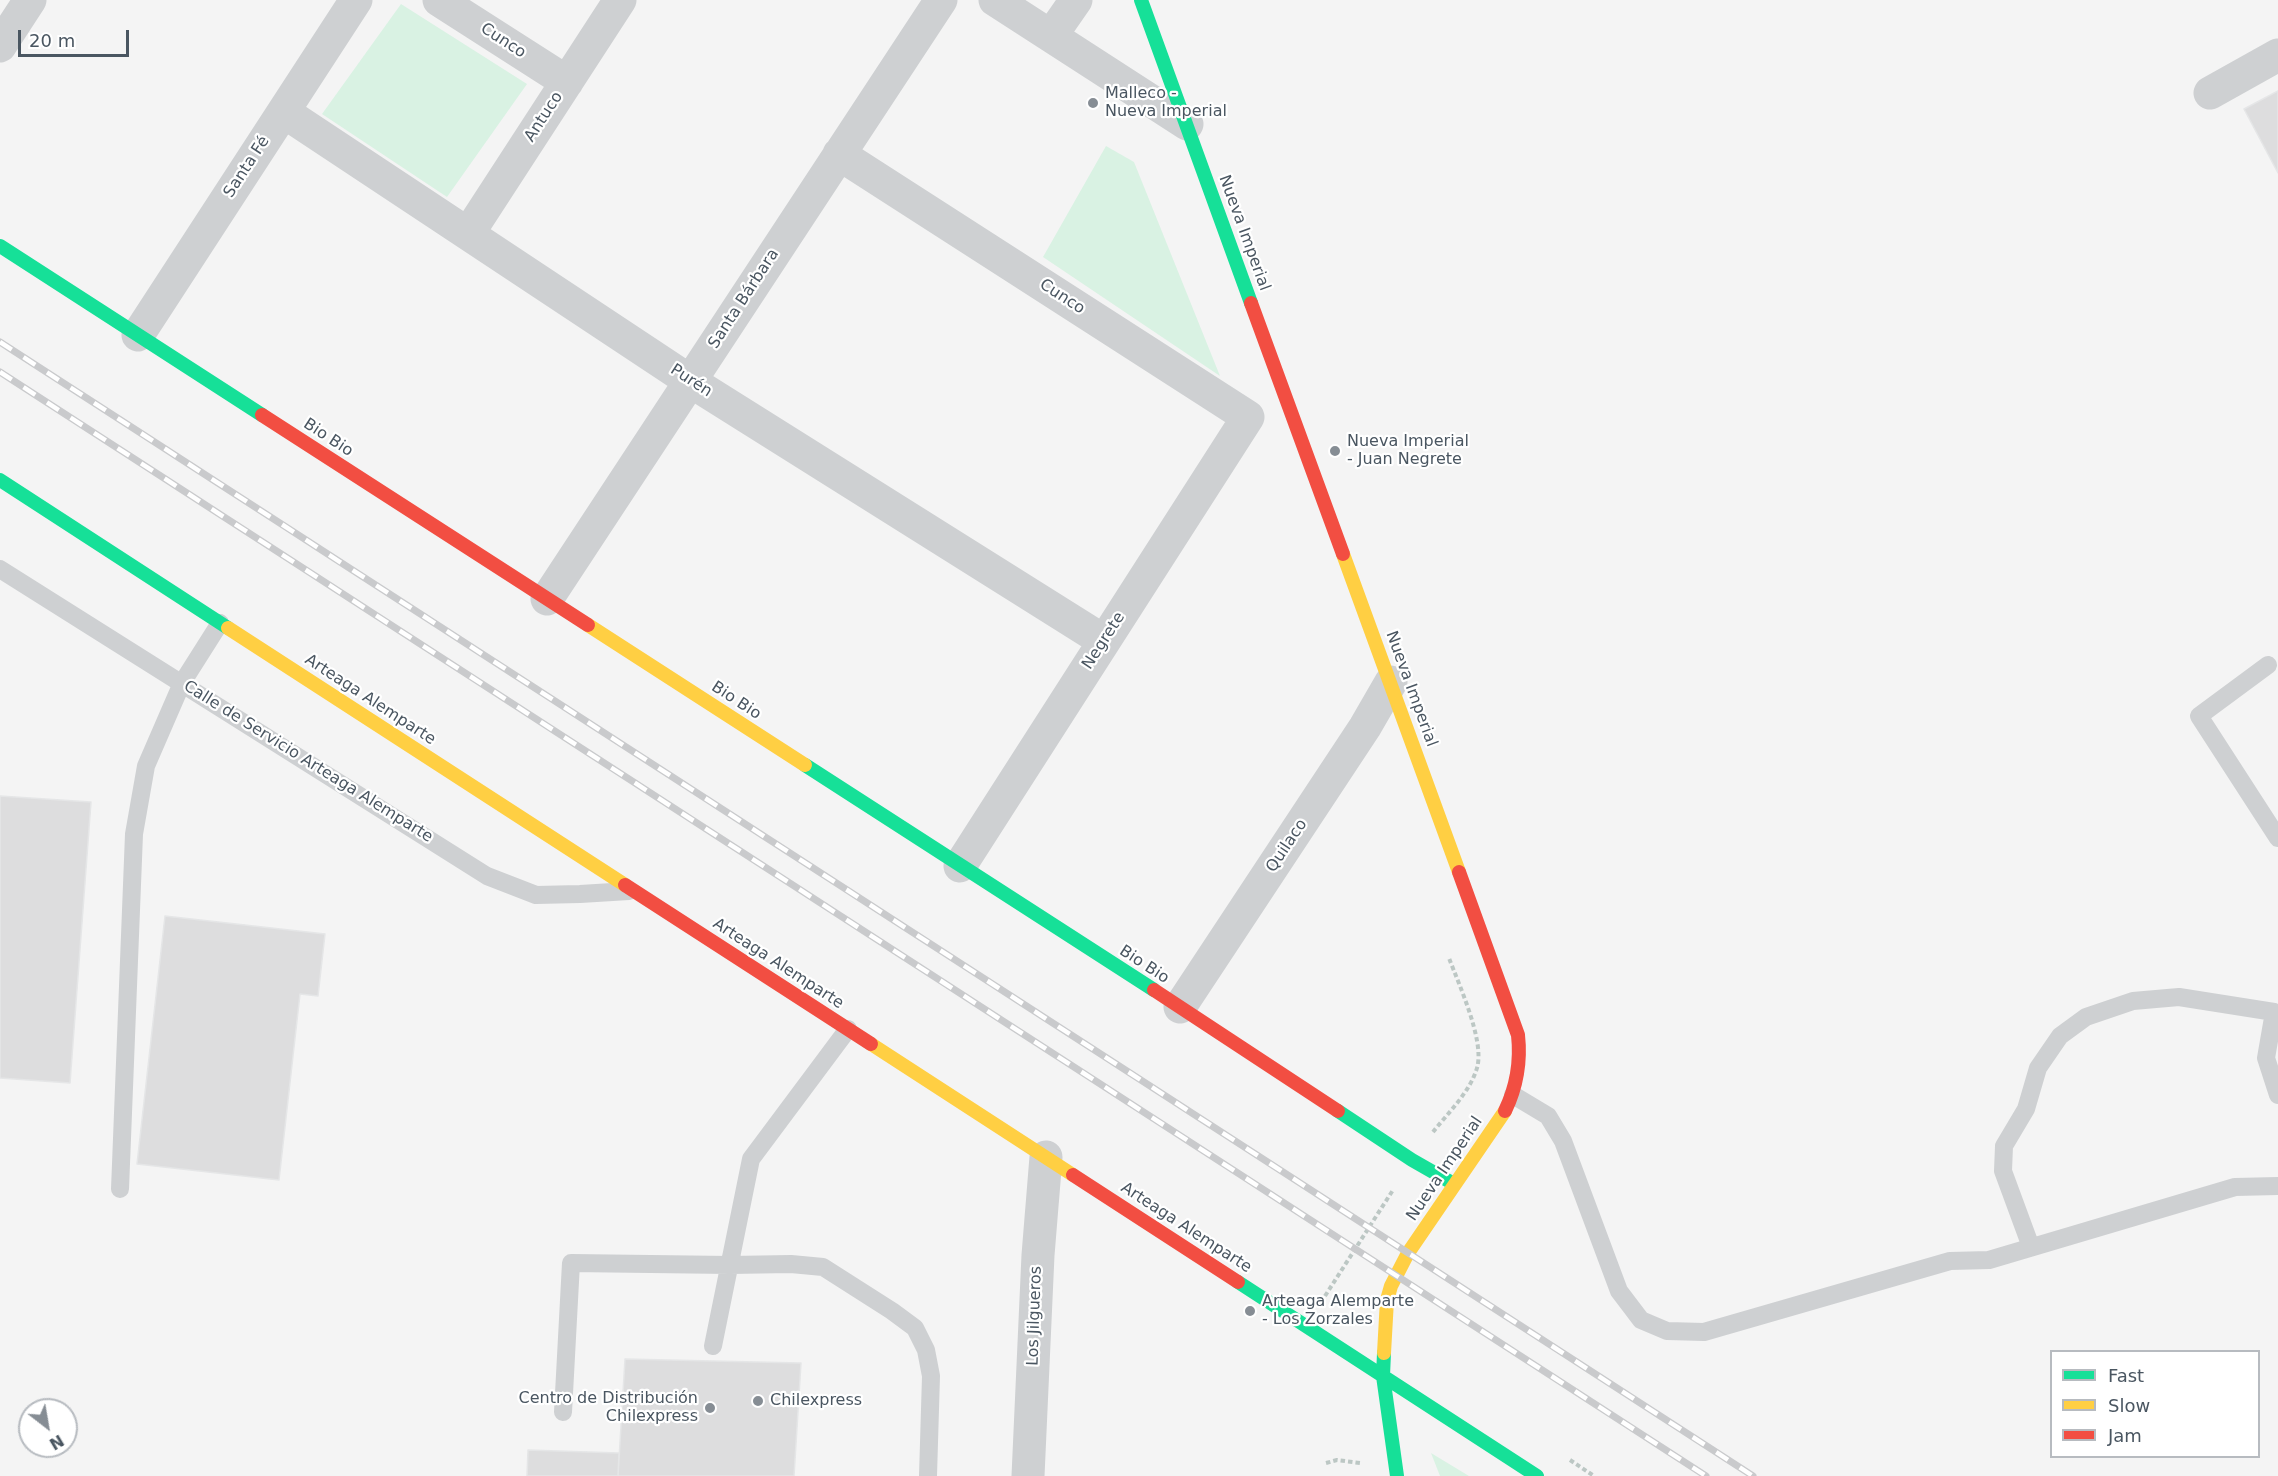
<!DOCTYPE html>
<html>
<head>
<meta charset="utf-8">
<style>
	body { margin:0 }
	#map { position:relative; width:2278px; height:1476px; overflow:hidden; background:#f4f4f4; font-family:"DejaVu Sans",sans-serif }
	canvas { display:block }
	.legend { position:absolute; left:2050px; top:1350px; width:210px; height:108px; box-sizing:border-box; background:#fff; border:2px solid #b7bbc0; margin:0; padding:8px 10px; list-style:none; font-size:18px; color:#4a5661 }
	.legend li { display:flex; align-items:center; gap:12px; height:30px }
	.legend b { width:30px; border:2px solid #b7bbc0 }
	.north { position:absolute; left:18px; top:1398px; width:60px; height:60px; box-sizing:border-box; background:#fff; border:2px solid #b7bbc0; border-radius:50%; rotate:149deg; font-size:16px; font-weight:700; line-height:24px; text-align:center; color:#4a5661 }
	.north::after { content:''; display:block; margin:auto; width:21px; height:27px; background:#868d94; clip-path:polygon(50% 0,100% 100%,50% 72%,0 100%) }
	.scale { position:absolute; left:18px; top:30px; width:111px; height:27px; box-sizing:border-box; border:3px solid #4a5661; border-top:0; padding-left:8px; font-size:18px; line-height:21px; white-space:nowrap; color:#4a5661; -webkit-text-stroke:4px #fff; paint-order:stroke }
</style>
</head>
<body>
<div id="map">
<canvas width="2278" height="1476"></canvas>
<ul class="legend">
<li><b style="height:8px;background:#16e098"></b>Fast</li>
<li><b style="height:8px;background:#ffcf43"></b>Slow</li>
<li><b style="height:8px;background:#f24e42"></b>Jam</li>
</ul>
<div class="north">N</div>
<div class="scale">20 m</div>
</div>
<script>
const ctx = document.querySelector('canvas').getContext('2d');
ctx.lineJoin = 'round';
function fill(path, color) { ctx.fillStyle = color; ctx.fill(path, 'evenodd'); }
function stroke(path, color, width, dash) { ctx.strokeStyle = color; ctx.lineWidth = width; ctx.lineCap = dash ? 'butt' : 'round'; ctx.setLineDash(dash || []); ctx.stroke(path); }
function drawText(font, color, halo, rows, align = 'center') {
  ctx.font = font + ' "DejaVu Sans",sans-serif'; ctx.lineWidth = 4.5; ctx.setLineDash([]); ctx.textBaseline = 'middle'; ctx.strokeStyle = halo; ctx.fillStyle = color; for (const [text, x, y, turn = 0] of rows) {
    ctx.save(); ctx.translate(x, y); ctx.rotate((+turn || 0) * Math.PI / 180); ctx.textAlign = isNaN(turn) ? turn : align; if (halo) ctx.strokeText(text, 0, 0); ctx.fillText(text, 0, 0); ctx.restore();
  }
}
const green = new Path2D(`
	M401 4 527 84 447 197 322 114Z
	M1106 146 1134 162 1220 376 1043 257Z
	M1431 1453 1469 1476H1440Z`);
const building = new Path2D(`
	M2278 91V173L2244 109Z
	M0 796 91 802 70 1083 0 1078Z
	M165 916 325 934 318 996 300 994 279 1180 137 1164Z
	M625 1359 801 1363 794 1476H618Z
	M528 1450 619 1453 618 1476H527Z`);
const path = new Path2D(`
	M1433 1132C1448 1113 1470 1092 1477 1068 1485 1041 1459 985 1449 958
	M1325 1296 1393 1190
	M1570 1460 1594 1476
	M1326 1463 1337 1460 1360 1463`);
const lane = new Path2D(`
	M0 569 487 876 536 895 580 894 629 891
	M2268 665 2199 716 2278 838
	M1513 1095 1548 1116 1563 1141 1619 1291 1641 1320 1667 1331 1704 1332 1950 1261 1989 1260 2235 1187 2278 1186
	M120 1189 134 834 146 766 182 683 220 623
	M2031 1247 2003 1171 2004 1146 2026 1109 2038 1068 2060 1036 2086 1017 2133 1001 2179 997 2274 1012 2266 1058 2278 1095
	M713 1346 751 1159 848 1029
	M563 1412 571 1263 730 1265 791 1264 823 1267 892 1311 915 1328 926 1350 931 1376 928 1476`);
const street = new Path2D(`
	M439 0 567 82
	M995 0 1187 124
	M1051 36 1076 0
	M0 46 30 0
	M2210 93 2278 55
	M284 112 690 381 1104 641
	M839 154 1248 417
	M468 234 620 0
	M138 335 356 0
	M547 599 941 0
	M960 866 1248 417
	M1180 1007 1365 727 1391 682
	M1028 1476 1038 1255 1046 1157`);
const fast = new Path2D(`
	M1141 0 1251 303
	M0 246 262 415
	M0 480 228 628
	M805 765 1154 990
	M1338 1111 1412 1160 1454 1184
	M1238 1282 1537 1476
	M1384 1353 1383 1376 1397 1476`);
const slow = new Path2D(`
	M1343 554 1459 872
	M588 625 805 765
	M228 628 625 885
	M871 1044 1073 1175
	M1384 1353 1387 1300 1391 1286 1408 1253 1505 1111`);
const jam = new Path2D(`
	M1251 303 1343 554
	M262 415 588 625
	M1459 872 1518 1035C1521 1062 1517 1086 1505 1111
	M625 885 871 1044
	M1154 990 1338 1111
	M1073 1175 1238 1282`);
const rail = new Path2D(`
	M0 342 1753 1476
	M0 372 1706 1476`);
const markers = [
	[1093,103,6,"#868d94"],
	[1335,451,6,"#868d94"],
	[1250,1311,6,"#868d94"],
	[758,1401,6,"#868d94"],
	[710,1408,6,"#868d94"]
];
const streetNames = [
	["Cunco",503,41,33],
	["Antuco",544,117,-57],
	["Santa Fé",247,167,-57],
	["Nueva Imperial",1244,233,70],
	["Cunco",1062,297,33],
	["Santa Bárbara",744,299,-57],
	["Purén",691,381,33],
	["Bio Bio",328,438,33],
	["Negrete",1104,641,-57],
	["Nueva Imperial",1411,689,70],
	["Arteaga Alemparte",370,700,33],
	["Bio Bio",736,701,33],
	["Calle de Servicio Arteaga Alemparte",308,762,32],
	["Quilaco",1287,846,-56],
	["Arteaga Alemparte",778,964,33],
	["Bio Bio",1144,965,33],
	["Nueva Imperial",1445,1169,-56],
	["Arteaga Alemparte",1186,1228,33],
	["Los Jilgueros",1035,1316,-88]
];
const poiNames = [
	["Malleco -",1105,94],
	["Nueva Imperial",1105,112],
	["Nueva Imperial",1347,442],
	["- Juan Negrete",1347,460],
	["Arteaga Alemparte",1262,1302],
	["- Los Zorzales",1262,1320],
	["Centro de Distribución",698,1399,"right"],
	["Chilexpress",698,1417,"right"],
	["Chilexpress",770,1401]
];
fill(green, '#d9f2e3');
fill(building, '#ddddde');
stroke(building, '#e5e6e7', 1.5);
stroke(path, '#bcc7c4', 4, [4.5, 3]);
stroke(lane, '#ced0d2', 18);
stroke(street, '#ced0d2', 33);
stroke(fast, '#16e098', 14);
stroke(slow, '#ffcf43', 14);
stroke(jam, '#f24e42', 14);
stroke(rail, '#c9cacc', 7);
stroke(rail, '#fff', 4.5, [14]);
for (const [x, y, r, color] of markers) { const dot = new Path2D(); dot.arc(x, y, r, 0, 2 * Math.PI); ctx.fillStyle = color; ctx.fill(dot); stroke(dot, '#fff', 2); }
drawText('16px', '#4a5661', '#fff', streetNames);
drawText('16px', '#4a5661', '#fff', poiNames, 'left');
</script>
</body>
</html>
